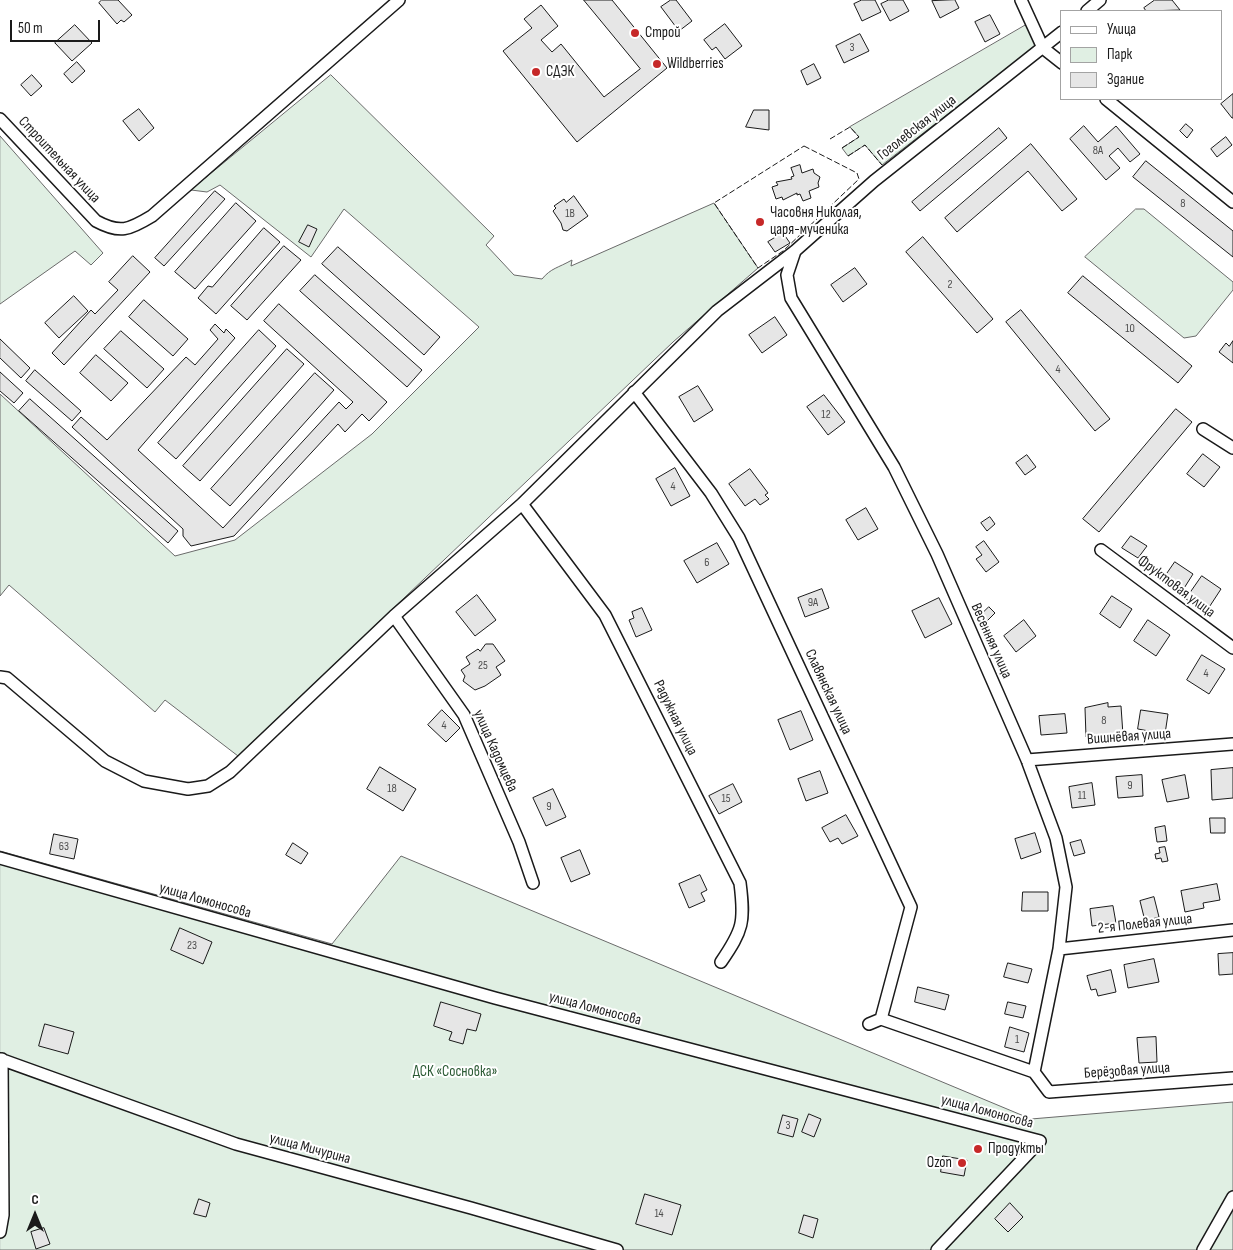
<!DOCTYPE html>
<html>
<head>
<meta charset="utf-8">
<style>
	body { margin:0 }
	#map { position:relative; width:1233px; height:1250px; overflow:hidden; background:#fff; font-family:"Sofia Sans Condensed",sans-serif }
	canvas { display:block }
	.legend { position:absolute; left:1060px; top:10px; width:162px; height:90px; box-sizing:border-box; background:#fff; border:1px solid #a3a3a3; margin:0; padding:6px 9px; list-style:none; font-size:15px; color:#1a1a1a }
	.legend li { display:flex; align-items:center; gap:10px; height:25px }
	.legend b { width:25px; border:1px solid #a3a3a3 }
	.north { position:absolute; left:10px; top:1190px; width:50px; height:50px; -webkit-text-stroke:4px #fff; paint-order:stroke; rotate:0deg; font-size:14px; font-weight:700; line-height:20px; text-align:center; color:#1a1a1a }
	.north::after { content:''; display:block; margin:auto; width:18px; height:22px; background:#1a1a1a; clip-path:polygon(50% 0,100% 100%,50% 72%,0 100%) }
	.scale { position:absolute; left:10px; top:20px; width:90px; height:22px; box-sizing:border-box; border:2px solid #1a1a1a; border-top:0; padding-left:6px; font-size:15px; line-height:18px; white-space:nowrap; color:#1a1a1a; -webkit-text-stroke:4px #fff; paint-order:stroke }
</style>
</head>
<body>
<div id="map">
<canvas width="1233" height="1250"></canvas>
<ul class="legend">
<li><b style="height:6px;background:#fff"></b>Улица</li>
<li><b style="height:14px;background:#e0efe3"></b>Парк</li>
<li><b style="height:14px;background:#e6e6e6"></b>Здание</li>
</ul>
<div class="north">С</div>
<div class="scale">50 m</div>
</div>
<script>
const ctx = document.querySelector('canvas').getContext('2d');
ctx.lineJoin = 'round';
function fill(path, color) { ctx.fillStyle = color; ctx.fill(path, 'evenodd'); }
function stroke(path, color, width, dash) { ctx.strokeStyle = color; ctx.lineWidth = width; ctx.lineCap = dash ? 'butt' : 'round'; ctx.setLineDash(dash || []); ctx.stroke(path); }
function drawText(font, color, halo, rows, align = 'center') {
  ctx.font = font + ' "Sofia Sans Condensed",sans-serif'; ctx.lineWidth = 4; ctx.setLineDash([]); ctx.textBaseline = 'middle'; ctx.strokeStyle = halo; ctx.fillStyle = color; for (const [text, x, y, turn = 0] of rows) {
    ctx.save(); ctx.translate(x, y); ctx.rotate((+turn || 0) * Math.PI / 180); ctx.textAlign = isNaN(turn) ? turn : align; if (halo) ctx.strokeText(text, 0, 0); ctx.fillText(text, 0, 0); ctx.restore();
  }
}
const green = new Path2D(`
	M1026 25 1037 45 882 165 865 145 848 156 842 148 859 137 850 127Z
	M331 75 494 236 486 245 514 275 542 279C551 268 558 268 572 260L571 266 714 203 758 268 673 342 238 756 165 700 155 712 9 585 0 596V394L175 556 235 540 372 434 479 327 344 209 311 257 220 185 207 192 191 190Z
	M0 136 103 253 91 265 75 251 0 304Z
	M1136 209H1144L1233 282V290L1196 336 1184 338 1085 257Z
	M0 851 332 944 401 856 1031 1119 1233 1102V1250H0Z`);
const building = new Path2D(`
	M102 0H118L132 15 124 22 121 20 117 24 99 3Z
	M584 0H612L667 68 577 142 503 51 532 28 524 19 541 5 558 26 541 40 552 52 561 44 604 97 640 69Z
	M671 0H676L692 21 679 31 661 7Z
	M862 0H875L881 12 862 21 854 4Z
	M889 0H903L909 11 890 21 881 4Z
	M955 0 959 8 940 18 932 1Z
	M1155 0H1172L1180 10 1146 11 1144 8Z
	M990 15 1000 34 985 42 975 22Z
	M725 24 742 46 725 59 716 47 712 50 704 40Z
	M75 25 92 43 72 61 55 43Z
	M860 34 869 51 844 63 836 46Z
	M77 62 85 71 72 83 64 74Z
	M814 64 821 78 807 85 801 71Z
	M32 75 42 86 31 96 21 85Z
	M1233 94V118H1232L1221 104Z
	M139 109 154 128 139 141 123 121Z
	M754 110H769V130L746 127Z
	M1186 124 1193 130 1187 138 1180 131Z
	M1084 126 1098 142 1116 126 1140 154 1130 162 1118 148 1109 156 1120 168 1106 180 1070 139Z
	M999 128 1007 138 920 211 912 202Z
	M1226 137 1232 145 1217 157 1211 149Z
	M1031 144 1077 199 1062 211 1028 171 957 232 945 218Z
	M1146 161 1233 231V257L1133 177Z
	M800 165 802 173 813 169 814 173 820 177 818 183 819 187 809 191 811 198 803 201 800 194 797 195V193L783 200 782 197 776 199 772 187 778 185 776 182 792 179 791 177 794 176 791 168Z
	M215 191 225 199 164 266 155 258Z
	M574 196 588 216 567 231 563 230 561 223 553 211 556 208 554 206 564 199 566 202Z
	M236 203 256 221 195 289 175 272Z
	M308 225 317 229 309 247 299 242Z
	M264 228 280 242 216 314 198 298 208 286 212 287Z
	M783 233 790 243 775 252 768 242Z
	M923 237 993 319 977 333 906 252Z
	M284 246 301 260 247 320 231 306Z
	M338 247 440 337 424 355 322 264Z
	M133 256 150 272 64 365 52 353 91 310 95 314 118 290 109 282Z
	M855 268 867 284 843 302 831 285Z
	M315 275 422 370 407 387 300 291Z
	M1083 276 1192 366 1178 383 1068 293Z
	M74 296 88 311 59 338 45 323Z
	M144 300 188 339 173 356 129 317Z
	M279 304 387 402 369 421 362 414 345 432 338 424 234 536 191 546 183 536V529L72 427 81 417 107 440 186 357 195 365 218 339 210 330 215 324 224 333 226 329 235 338 138 450 223 528 339 402 346 409 353 402 264 321Z
	M1021 310 1110 419 1095 431 1006 322Z
	M775 317 787 335 762 353 749 335Z
	M259 330 276 346 176 459 158 443Z
	M121 331 164 369 147 388 104 349Z
	M0 339 30 368 21 378 0 358Z
	M1233 341V363L1219 352 1226 343 1229 346Z
	M287 349 304 364 200 481 183 466Z
	M96 355 128 383 111 401 80 373Z
	M35 370 81 411 72 421 26 381Z
	M0 372 23 393 14 403 0 391Z
	M315 373 334 390 230 506 211 489Z
	M698 386 713 410 694 422 679 397Z
	M824 395 845 422 828 435 807 407Z
	M30 399 178 531 168 543 19 411Z
	M1176 409 1192 422 1099 532 1083 519Z
	M1203 454 1220 467 1204 487 1187 474Z
	M1027 455 1036 467 1025 475 1016 463Z
	M675 468 690 496 671 506 656 479Z
	M750 469 768 493 765 495 769 499 760 505 755 499 745 506 729 484Z
	M866 508 878 529 858 540 846 520Z
	M990 517 995 524 987 531 981 523Z
	M1131 536 1147 546 1138 558 1122 548Z
	M984 541 999 562 986 572 976 559 982 555 976 547Z
	M717 543 729 564 697 583 684 561Z
	M1175 562 1193 574 1181 593 1162 581Z
	M1202 576 1221 589 1206 612 1186 599Z
	M822 589 829 608 805 617 798 598Z
	M477 595 496 620 475 636 456 612Z
	M1112 596 1132 609 1120 628 1100 614Z
	M939 598 952 624 925 638 912 611Z
	M989 607 995 613 987 621 981 615Z
	M642 608 652 630 636 637 629 620 634 618 632 612Z
	M1024 620 1036 636 1016 652 1004 636Z
	M1148 620 1170 635 1156 656 1134 641Z
	M486 644H493L505 661 496 667 501 675 485 686 475 690 463 681 465 676 461 670 470 664 466 657 478 649 480 651Z
	M1202 655 1225 669 1209 694 1187 680Z
	M1108 703V707L1121 706 1123 735 1086 737 1085 708Z
	M442 710 460 728 446 742 428 725Z
	M1141 710 1168 714 1165 734 1138 729Z
	M801 711 813 740 790 750 778 720Z
	M1065 714 1067 733 1041 735 1039 716Z
	M380 767 416 789 403 811 367 789Z
	M1233 768V798L1212 800 1211 770Z
	M820 771 828 793 806 801 798 779Z
	M1142 775 1143 796 1118 798 1116 777Z
	M1185 775 1189 798 1167 802 1162 780Z
	M1092 783 1095 805 1072 808 1069 787Z
	M733 784 742 802 719 814 709 796Z
	M553 789 566 817 546 826 533 798Z
	M846 815 858 836 842 844 838 838 830 842 822 828Z
	M1210 818H1225V833H1211Z
	M1165 826 1167 841 1157 842 1155 828Z
	M1035 833 1041 852 1021 859 1015 839Z
	M54 834 78 839 74 859 50 854Z
	M1081 840 1085 853 1074 856 1070 843Z
	M293 843 308 853 301 864 286 855Z
	M1165 847 1168 861 1162 862 1161 858 1156 859 1155 854 1160 853 1159 848Z
	M580 850 590 874 571 882 561 858Z
	M700 875 707 890 701 893 705 901 689 908 679 884Z
	M1217 884 1220 900 1203 903 1204 908 1185 912 1181 891Z
	M1023 892H1048V911H1022Z
	M1154 897 1159 917 1145 921 1140 901Z
	M1113 906 1116 923 1092 926 1090 909Z
	M180 928 212 942 203 964 171 950Z
	M1233 953V974L1219 975 1218 954Z
	M1154 959 1159 982 1128 988 1124 965Z
	M1008 963 1032 969 1028 983 1004 977Z
	M1111 970 1116 992 1098 996 1096 989 1091 990 1087 976Z
	M918 987 949 995 945 1010 915 1002Z
	M441 1002 481 1014 476 1031 467 1029 463 1044 449 1040 452 1032 434 1026Z
	M1008 1002 1026 1006 1023 1018 1005 1014Z
	M45 1024 74 1032 68 1054 39 1046Z
	M1010 1027 1029 1033 1024 1052 1005 1047Z
	M1156 1037 1157 1062 1139 1063 1137 1038Z
	M809 1114 821 1119 814 1137 802 1132Z
	M783 1115 798 1119 793 1137 778 1133Z
	M943 1156 967 1160 964 1176 941 1172Z
	M645 1194 681 1205 672 1235 636 1224Z
	M199 1199 210 1203 206 1217 194 1214Z
	M1010 1203 1023 1217 1008 1232 995 1219Z
	M804 1215 818 1219 813 1238 799 1233Z
	M44 1228 50 1244 36 1249 31 1232Z`);
const minor = new Path2D(`
	M1021 0 1043 48 1062 63
	M1087 11 1100 0
	M1106 99 1233 202
	M0 119 96 221C120 234 129 230 152 216L399 0
	M795 251 787 275 791 298 894 467 937 554 1027 760 1056 838 1066 887 1059 949 1034 1072
	M634 392 711 493 739 538 911 907 881 1019 869 1024
	M1203 429 1233 448
	M522 504 605 615 740 883C745 922 743 930 721 962
	M1101 550 1233 648
	M394 616 464 715 519 842 533 883
	M0 677 7 678 105 761 144 781 188 789 208 786 230 772 394 616 522 504 717 311 795 251 874 181 1062 32
	M1027 760 1233 744
	M0 858 495 998 1040 1141 937 1250
	M1059 949 1233 930
	M881 1019 1034 1072
	M0 1059 236 1144 471 1208 617 1250
	M1034 1072 1049 1092 1233 1078
	M0 1232 3 1215 2 1059
	M1203 1250 1233 1197`);
const fence = new Path2D(`
	M830 139 850 127 859 137 842 148
	M804 146 857 173 859 179 783 251 758 268 714 203Z
	M848 156 865 145 882 165`);
const markers = [
	[635,33,5,"#c62828"],
	[657,64,5,"#c62828"],
	[536,72,5,"#c62828"],
	[760,222,5,"#c62828"],
	[978,1149,5,"#c62828"],
	[962,1163,5,"#c62828"]
];
const numberNames = [
	["3",852,48],
	["8А",1098,151],
	["8",1183,204],
	["1В",570,214],
	["2",950,285],
	["10",1130,329],
	["4",1058,370],
	["12",826,415],
	["4",673,487],
	["6",707,563],
	["9А",813,603],
	["25",483,666],
	["4",1206,674],
	["8",1104,721],
	["4",444,726],
	["9",1130,786],
	["18",392,789],
	["11",1082,796],
	["15",726,799],
	["9",549,807],
	["63",64,847],
	["23",192,946],
	["1",1017,1040],
	["3",788,1126],
	["14",659,1214]
];
const poiNames = [
	["Строй",645,33],
	["Wildberries",667,64],
	["СДЭК",546,72],
	["Часовня Николая,",770,213],
	["царя-мученика",770,230],
	["Продукты",988,1149],
	["Ozon",952,1163,"right"]
];
const streetNames = [
	["Гоголевская улица",917,128,-38],
	["Строительная улица",59,160,47],
	["Фруктовая улица",1176,587,37],
	["Весенняя улица",991,641,66],
	["Славянская улица",828,692,65],
	["Радужная улица",675,718,64],
	["Вишнёвая улица",1129,737,-4],
	["улица Кадомцева",495,751,66],
	["улица Ломоносова",205,901,16],
	["2-я Полевая улица",1145,924,-6],
	["улица Ломоносова",595,1009,15],
	["Берёзовая улица",1127,1071,-4],
	["улица Ломоносова",987,1112,15],
	["улица Мичурина",310,1149,15]
];
const parkNames = [
	["ДСК «Сосновка»",455,1072]
];
fill(green, '#e0efe3');
stroke(green, '#6a6a6a', 1);
fill(building, '#e6e6e6');
stroke(building, '#1a1a1a', 1);
stroke(minor, '#1a1a1a', 14);
stroke(minor, '#fff', 11);
stroke(fence, '#1a1a1a', 1, [6, 2.5]);
for (const [x, y, r, color] of markers) { const dot = new Path2D(); dot.arc(x, y, r, 0, 2 * Math.PI); ctx.fillStyle = color; ctx.fill(dot); stroke(dot, '#fff', 2); }
drawText('12px', '#4d4d4d', null, numberNames);
drawText('15px', '#1a1a1a', '#fff', poiNames, 'left');
drawText('15px', '#1a1a1a', '#fff', streetNames);
drawText('15px', '#2b5a34', '#fff', parkNames);
</script>
</body>
</html>
